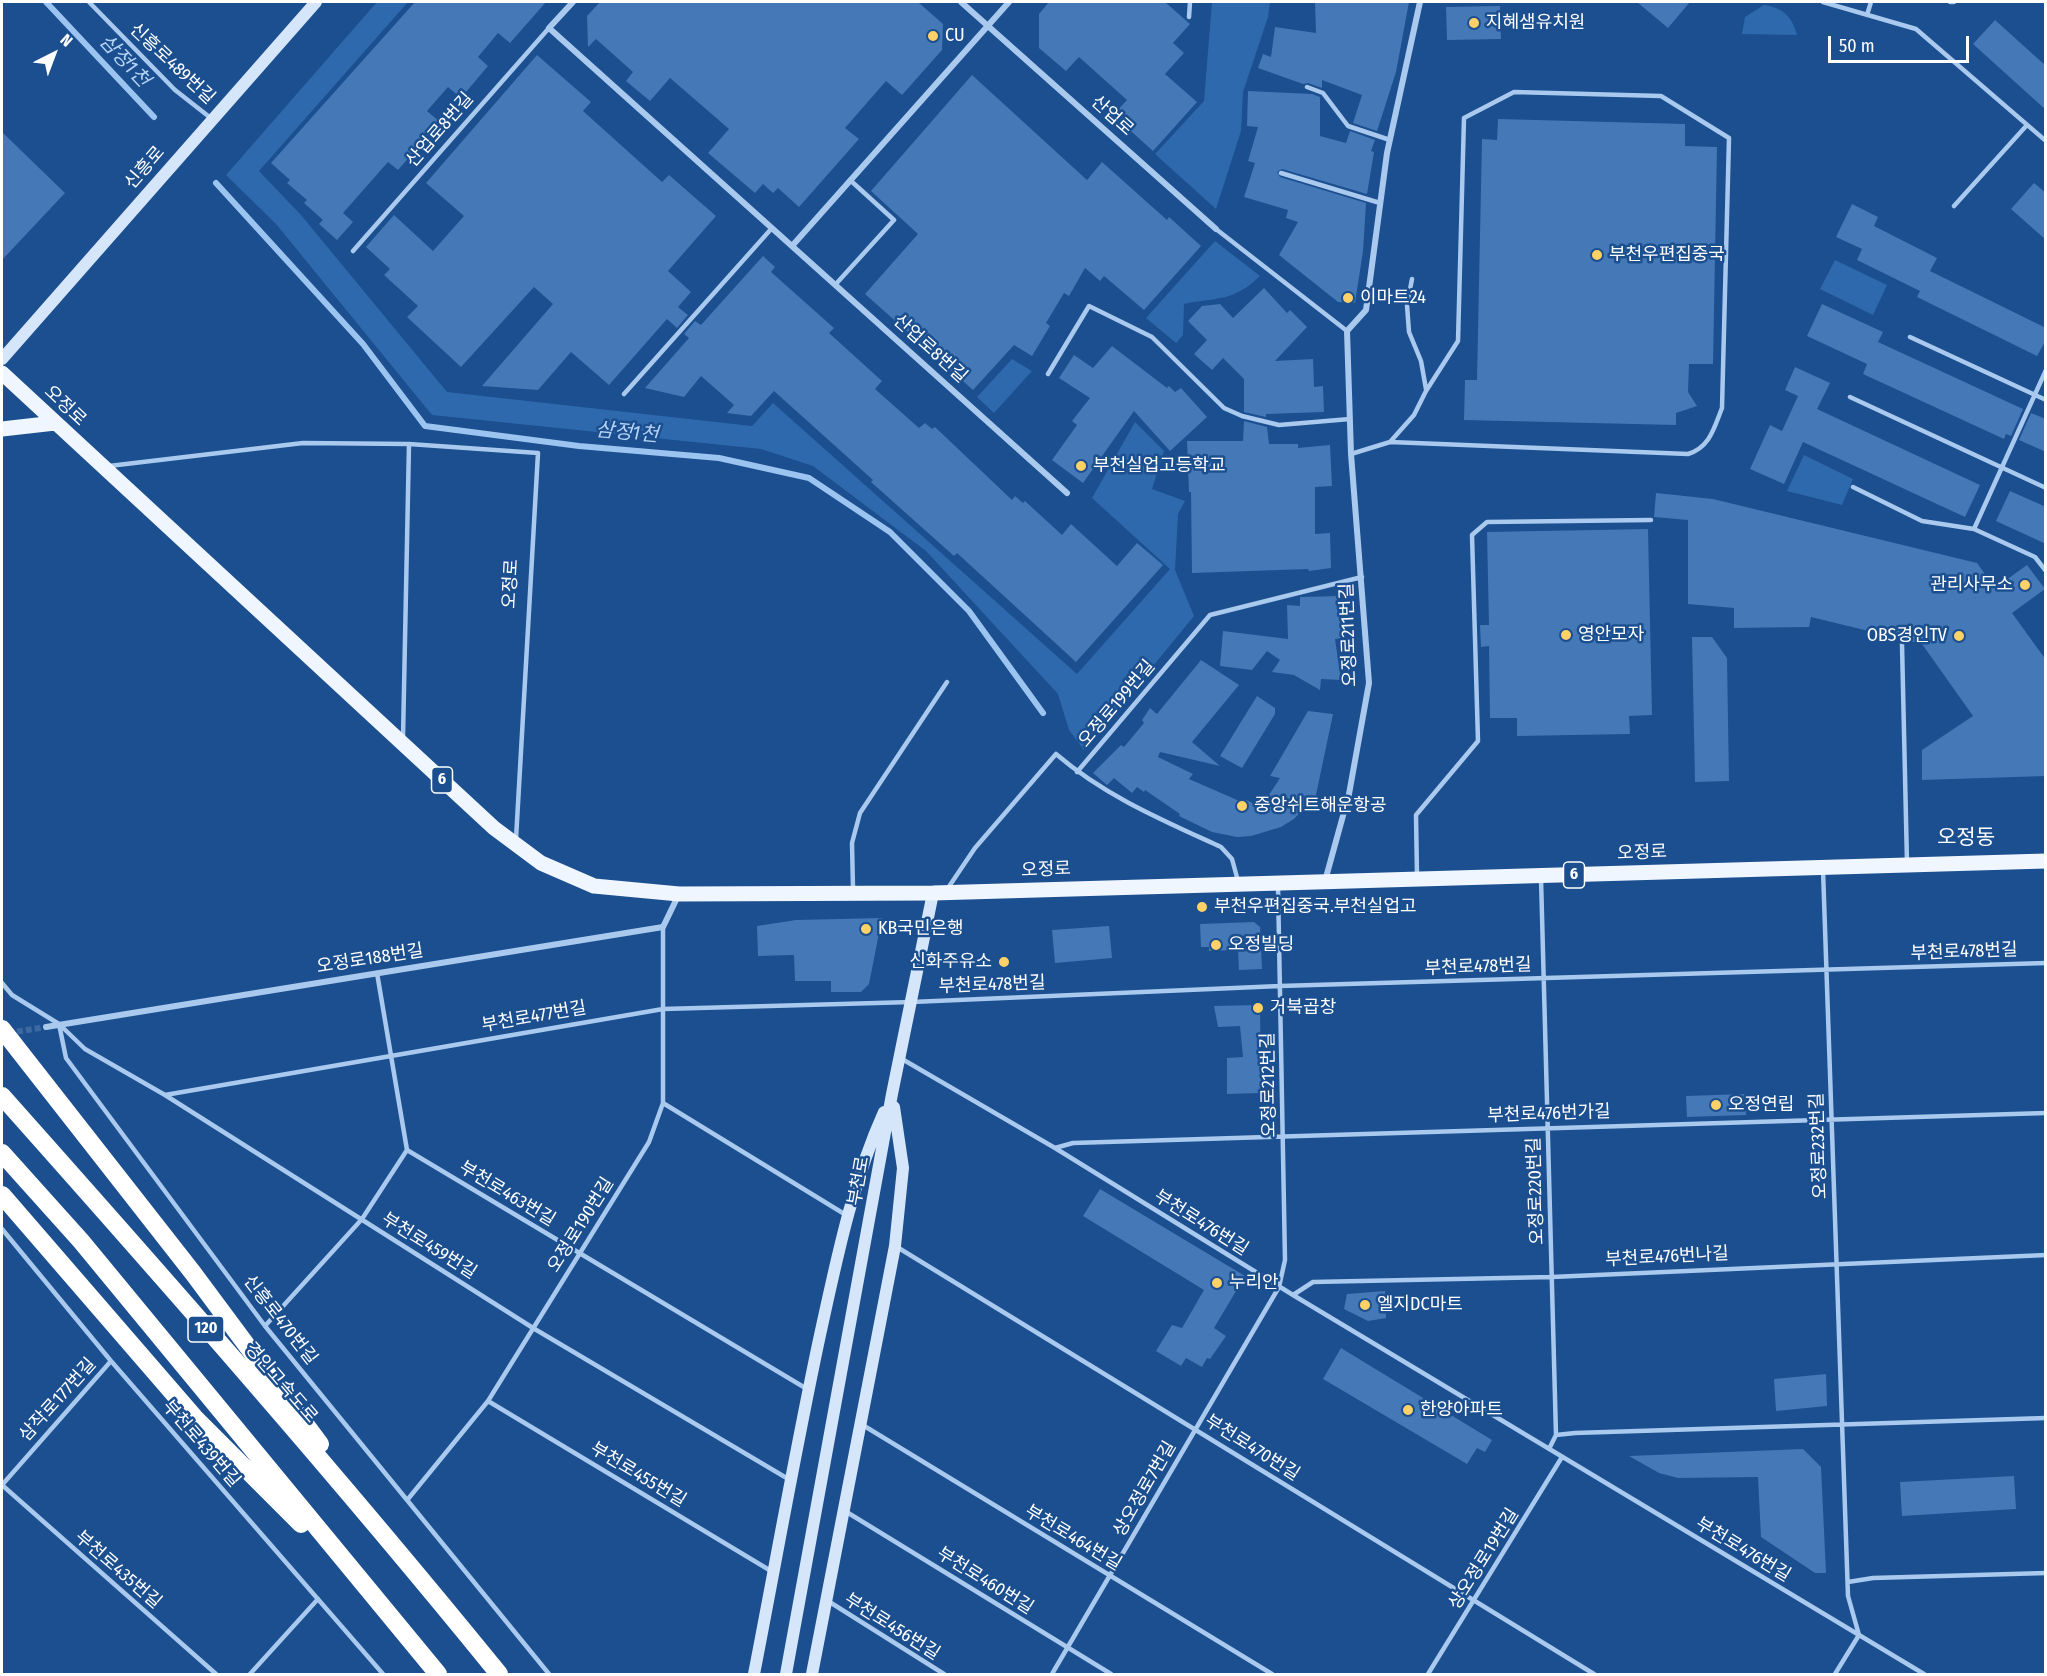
<!DOCTYPE html>
<html>
<head>
<meta charset="utf-8">
<style>
	body { margin:0 }
	#map { position:relative; width:2047px; height:1676px; overflow:hidden; background:#1b4f8f; font-family:"Fira Sans Condensed",sans-serif }
	canvas { display:block }
	.frame { position:absolute; inset:0; border:3px solid #fff; pointer-events:none }
	.north { position:absolute; left:24px; top:24px; width:60px; height:60px; -webkit-text-stroke:4px #1b4f8f; paint-order:stroke; rotate:42deg; font-size:16px; font-weight:700; line-height:24px; text-align:center; color:#fff }
	.north::after { content:''; display:block; margin:auto; width:21px; height:27px; background:#fff; clip-path:polygon(50% 0,100% 100%,50% 72%,0 100%) }
	.scale { position:absolute; left:1828px; top:36px; width:141px; height:27px; box-sizing:border-box; border:3px solid #fff; border-top:0; padding-left:8px; font-size:18px; line-height:21px; white-space:nowrap; color:#fff; -webkit-text-stroke:4px #1b4f8f; paint-order:stroke }
</style>
</head>
<body>
<div id="map">
<canvas width="2047" height="1676"></canvas>
<div class="frame"></div>
<div class="north">N</div>
<div class="scale">50 m</div>
</div>
<script>
const ctx = document.querySelector('canvas').getContext('2d');
ctx.lineJoin = 'round';
function fill(path, color) { ctx.fillStyle = color; ctx.fill(path, 'evenodd'); }
function stroke(path, color, width, dash) { ctx.strokeStyle = color; ctx.lineWidth = width; ctx.lineCap = dash ? 'butt' : 'round'; ctx.setLineDash(dash || []); ctx.stroke(path); }
function drawText(font, color, halo, rows, align = 'center') {
  ctx.font = font + ' "Fira Sans Condensed","Noto Sans KR",sans-serif'; ctx.lineWidth = 5; ctx.setLineDash([]); ctx.textBaseline = 'middle'; ctx.strokeStyle = halo; ctx.fillStyle = color; for (const [text, x, y, turn = 0] of rows) {
    ctx.save(); ctx.translate(x, y); ctx.rotate((+turn || 0) * Math.PI / 180); ctx.textAlign = isNaN(turn) ? turn : align; if (halo) ctx.strokeText(text, 0, 0); ctx.fillText(text, 0, 0); ctx.restore();
  }
}
const green = new Path2D(`
	M377 2H408L259 171 301 215 447 392 752 426 773 403 1077 674 1170 569 1092 498 1135 422 1164 451 1152 489 1185 501 1178 514 1175 570 1194 616 1084 750 1069 730 1058 694 926 551 813 466 761 449 432 415 276 224 226 175Z
	M1212 2H1270L1268 17 1243 92 1241 131 1216 209 1155 154 1204 101Z
	M1764 5C1783 8 1792 16 1797 35L1742 34 1745 17Z
	M1215 241 1260 276C1233 302 1218 297 1184 304L1183 335 1176 343 1146 318Z
	M1835 260 1887 285 1873 315 1820 289Z
	M1012 359 1032 371 994 413 977 397Z
	M1804 455 1853 479 1842 505 1787 491Z`);
const stream = new Path2D(`
	M46 2 154 117
	M216 183 363 344 425 426 579 446 719 458 809 478 890 532 969 611 1043 713`);
const building = new Path2D(`
	M415 2H546L510 43 498 33 478 57 488 66 461 98 448 87 427 111 440 122 398 170 388 162 343 213 353 222 337 240 319 224 323 220 304 203 307 200 287 183 290 180 271 163Z
	M600 2H918L943 24 942 50 902 95 886 81 845 128 859 139 799 207 778 188 773 193 763 184 755 193 708 153 729 129 670 78 650 101 626 81 633 72 596 39 588 47 587 16Z
	M1049 2H1165L1190 24 1173 43 1184 53 1165 74 1197 102 1153 151 1113 115 1127 100 1079 57 1066 71 1039 48V14Z
	M1315 2H1409L1396 72 1377 131 1353 123 1362 95 1322 80V88L1308 83 1303 84 1258 68 1263 54 1271 57 1275 27 1316 33Z
	M1637 2H1690L1668 28Z
	M1500 6 1501 39 1447 40 1446 7Z
	M1995 20 2046 66V110L1973 44Z
	M537 55 591 102 583 111 662 182 669 175 716 216 668 271 691 292 678 307 688 315 677 328 667 319 609 385 571 352 538 390 482 386 553 304 534 287 461 367 407 317 418 306 384 275 390 269 366 247 394 215 433 251 464 216 426 183Z
	M972 75 1087 180 1102 162 1167 220 1169 217 1201 246 1144 310 1104 276 1100 281 1085 268 1069 296 1064 293 1046 323 1050 326 1032 356 1014 345 973 390 865 294 918 234 871 191Z
	M1248 91 1312 94 1320 97V136L1346 143 1350 131 1375 140 1371 151 1374 152 1367 194 1282 169 1277 172 1280 177 1366 203 1363 251 1355 303 1338 302 1279 255 1298 222 1286 218 1288 210 1244 197 1255 163 1248 161 1258 127 1247 126Z
	M1498 119 1685 124V146L1717 147 1713 364H1689L1688 392 1697 406 1676 413V425L1464 420 1465 380H1477L1482 139 1497 140Z
	M2 132 65 193 2 260Z
	M2034 183 2046 193V240L2011 209Z
	M1852 204 1878 217 1874 226 1937 258 1930 271 2046 328V340L2037 356 1917 297 1920 291 1857 260 1862 249 1836 237Z
	M763 256 775 267 771 272 834 328 829 333 882 381 875 389 919 428 925 423 932 429 935 427 1012 500 1015 496 1023 503 1025 501 1062 535 1071 524 1117 566 1137 543 1163 565 1076 662 957 553 954 556 871 482 873 480 774 391 751 416 727 413 734 405 701 376 684 397 645 388 689 338 684 334 695 321 701 325Z
	M1264 288 1287 313 1290 310 1307 327 1275 361 1313 359 1314 387 1323 386 1324 412 1266 414V417L1244 412V379L1223 358 1212 370 1194 354 1207 340 1188 321 1202 306 1220 304 1233 318Z
	M1822 304 1883 332 1878 342 2023 409 2011 436 2006 434 2004 439 1863 374 1867 364 1807 336Z
	M1112 346 1167 388 1169 386 1175 392 1181 388 1207 417 1170 451 1134 411 1083 483 1052 460 1077 425 1072 421 1090 398 1059 378 1074 355 1093 368Z
	M1795 367 1830 383 1817 409 1980 485 1965 517 1803 442 1784 484 1750 469 1770 425 1782 431 1798 396 1785 390Z
	M2031 413 2046 419V452L2019 440Z
	M1244 421 1267 427 1269 444H1298V448L1330 445 1332 486 1315 487V534L1330 533 1331 568 1309 571 1308 569 1192 573 1191 492H1189L1187 441H1243Z
	M2010 491 2046 507V544L1996 521Z
	M1656 493 1713 499 1977 563 1995 588 2027 565 2045 589 2012 613 2046 660V776L1922 780V750L1973 716 1922 644 1811 617 1809 627 1734 628V608L1688 604V520L1654 517Z
	M1648 529 1652 715 1629 716 1630 734 1517 736V718H1490L1489 646 1481 647 1480 625H1489L1487 532Z
	M1340 596 1344 638 1335 639 1341 680 1321 679 1320 690 1294 675 1272 672 1280 660 1267 651 1252 670 1220 666 1223 631 1288 639 1287 605 1300 606V597Z
	M1692 637H1712L1727 658 1729 781 1695 782Z
	M1201 660 1239 685 1192 742 1220 766 1160 752 1158 757 1193 774 1189 779 1244 803 1246 800 1261 807 1280 778 1270 776 1308 711 1333 714 1316 795 1294 819 1281 827 1251 836 1237 837 1212 832 1179 816 1180 814 1145 790 1144 792 1137 787 1132 793 1114 778 1107 785 1093 773 1121 745 1124 747 1144 723 1142 720 1150 708 1157 714Z
	M1257 696 1275 708V714L1242 768 1220 756Z
	M882 918 869 984 861 992H831V981H795L794 955 758 956 757 926 796 920Z
	M1254 922 1260 927 1262 969 1239 970 1238 950 1209 951V947H1201L1200 924Z
	M1109 926 1112 958 1055 963 1052 930Z
	M1260 1005 1261 1093 1227 1094V1058L1243 1057 1240 1026 1218 1027 1214 1006Z
	M1745 1094 1746 1115 1687 1117 1686 1096Z
	M1100 1189 1245 1276 1214 1328 1226 1336 1210 1359 1207 1358 1202 1367 1186 1358 1181 1366 1156 1351 1172 1325 1182 1328 1204 1290 1083 1216Z
	M1385 1291 1386 1318 1368 1321 1344 1309 1347 1294Z
	M1341 1348 1492 1440 1485 1452 1477 1448 1467 1464 1323 1379Z
	M1826 1374 1827 1406 1776 1411 1774 1379Z
	M1803 1449 1821 1467 1826 1573H1815L1761 1537 1758 1477 1678 1478 1659 1473 1629 1456Z
	M2014 1476 2016 1509 1902 1516 1900 1482Z`);
const streetTunnel = new Path2D(`
	M8 1033 46 1027`);
const lane = new Path2D(`
	M89 2 175 90 212 119
	M1823 2 1916 29 2046 141
	M1950 2H1954
	M1867 15 1871 2
	M1189 17 1190 2
	M1307 87 1323 93 1348 126 1390 140
	M1281 173 1380 203
	M1954 206 2027 125
	M1216 229 1347 331
	M353 251 549 28
	M1412 279 1407 305 1409 332 1421 361 1426 389
	M835 285 894 220 850 180
	M1910 337 2046 400
	M2046 370 1974 529 2035 557 2046 571
	M1048 374 1089 306 1152 337 1224 408 1242 416 1279 425 1350 419
	M624 394 772 228
	M1850 397 2046 488
	M1351 454 1390 442 1688 454C1710 447 1714 428 1722 408L1729 138 1661 96 1514 92 1464 118 1458 341 1426 391 1414 415 1390 442
	M109 466 303 443 409 444 538 453 516 839
	M1853 487 1922 521 1974 529
	M1902 644 1907 863
	M403 738 409 444
	M1077 772 1210 615 1362 577
	M1823 870 1848 1596 1859 1635 1835 1674
	M1417 876 1416 815 1478 741 1472 535 1487 522 1651 520
	M1541 878 1556 1435
	M948 888 975 848 1056 754C1105 796 1162 820 1221 847L1232 859 1238 881
	M853 889 852 843 860 813 947 682
	M377 973 407 1150 807 1389
	M2 983 12 995 59 1024 85 1049 165 1095 533 1328 790 1480
	M59 1024 66 1058 265 1326 549 1674
	M902 1059 1055 1148 1293 1295 1924 1674
	M165 1095 663 1009 912 1002 1280 986 2046 963
	M663 1103 846 1215
	M1055 1148 1073 1143 2046 1113
	M2 1229 111 1361 383 1674
	M897 1247 1594 1674
	M1293 1295 1313 1282 1552 1277 2046 1255
	M265 1326 362 1219 407 1150
	M488 1401 771 1571
	M861 1424 1272 1674
	M1549 1449 1556 1435 1575 1433 2046 1418
	M2 1485 216 1674
	M2 1485 111 1361
	M408 1499 488 1401 649 1142 663 1103V927
	M845 1511 1111 1674
	M1848 1582 1873 1578 2046 1573
	M828 1601 944 1674
	M250 1674 318 1599
	M1052 1674 1279 1287 1285 1260 1278 886
	M1428 1674 1562 1457`);
const street = new Path2D(`
	M573 2 549 28 1067 493
	M961 2 1216 229
	M792 246 1009 2
	M1325 881 1349 794 1369 683 1351 454 1347 331 1366 310 1387 153 1420 2
	M46 1027 663 927 678 896`);
const secondary = new Path2D(`
	M2 359 316 2
	M754 1674C776 1561 796 1447 820 1335 837 1258 852 1183 884 1112
	M786 1674 892 1094 933 893
	M812 1674 895 1246 903 1168 894 1107`);
const primary = new Path2D(`
	M2 373 494 828 541 863 594 886 679 894 933 893 2046 861
	M2 429 55 423`);
const highway = new Path2D(`
	M2 1029 193 1273 320 1444
	M2 1096C171 1286 339 1477 499 1674
	M2 1153 81 1241 438 1674
	M2 1195 194 1417 301 1524`);
const markers = [
	[1474,23,6,"#ffd166"],
	[933,36,6,"#ffd166"],
	[1597,255,6,"#ffd166"],
	[1348,298,6,"#ffd166"],
	[1081,466,6,"#ffd166"],
	[2025,585,6,"#ffd166"],
	[1566,635,6,"#ffd166"],
	[1959,636,6,"#ffd166"],
	[1242,806,6,"#ffd166"],
	[1202,907,6,"#ffd166"],
	[866,929,6,"#ffd166"],
	[1216,945,6,"#ffd166"],
	[1004,962,6,"#ffd166"],
	[1258,1008,6,"#ffd166"],
	[1716,1105,6,"#ffd166"],
	[1217,1283,6,"#ffd166"],
	[1365,1305,6,"#ffd166"],
	[1408,1410,6,"#ffd166"]
];
const shields = [
	[442,780,21],
	[1574,875,21],
	[206,1329,36]
];
const shieldNames = [
	["6",442,780],
	["6",1574,875],
	["120",206,1329]
];
const poiNames = [
	["지혜샘유치원",1486,23],
	["CU",945,36],
	["부천우편집중국",1609,255],
	["이마트24",1360,298],
	["부천실업고등학교",1093,466],
	["관리사무소",2013,585,"right"],
	["영안모자",1578,635],
	["OBS경인TV",1947,636,"right"],
	["중앙쉬트해운항공",1254,806],
	["부천우편집중국.부천실업고",1214,907],
	["KB국민은행",878,929],
	["오정빌딩",1228,945],
	["신화주유소",992,962,"right"],
	["거북곱창",1270,1008],
	["오정연립",1728,1105],
	["누리안",1229,1283],
	["엘지DC마트",1377,1305],
	["한양아파트",1420,1410]
];
const streetNames = [
	["신흥로489번길",172,64,43],
	["산업로",1112,116,42],
	["산업로8번길",440,130,-49],
	["신흥로",145,168,-49],
	["산업로8번길",930,349,42],
	["오정로",65,406,43],
	["오정로",511,584,-87],
	["오정로211번길",1349,635,-92],
	["오정로199번길",1117,704,-50],
	["오정로",1642,853,-2],
	["오정로",1046,870,-2],
	["부천로478번길",1964,952,-2],
	["오정로188번길",370,959,-9],
	["부천로478번길",1478,967,-2],
	["부천로478번길",992,985,-2],
	["부천로477번길",534,1017,-10],
	["오정로212번길",1269,1085,-91],
	["부천로476번가길",1549,1114,-2],
	["오정로232번길",1819,1146,-92],
	["부천로",859,1181,-80],
	["오정로220번길",1536,1191,-92],
	["부천로463번길",507,1194,31],
	["부천로476번길",1201,1223,32],
	["오정로190번길",581,1225,-58],
	["부천로459번길",429,1246,32],
	["부천로476번나길",1667,1257,-3],
	["신흥로470번길",280,1320,52],
	["경인고속도로",281,1383,49],
	["삼작로177번길",58,1400,-48],
	["부천로439번길",201,1444,49],
	["부천로470번길",1252,1448,32],
	["부천로455번길",638,1475,31],
	["상오정로7번길",1145,1489,-60],
	["부천로464번길",1073,1538,31],
	["부천로476번길",1743,1550,31],
	["상오정로19번길",1484,1559,-58],
	["부천로435번길",118,1570,41],
	["부천로460번길",985,1581,32],
	["부천로456번길",892,1627,32]
];
const waterNames = [
	["삼정1천",124,61,47],
	["삼정1천",627,433,5]
];
const quarterNames = [
	["오정동",1966,838]
];
fill(green, '#2e69ad');
stroke(stream, '#9cc4f0', 6);
fill(building, '#4478b7');
stroke(streetTunnel, '#3d69a0', 6, [6, 3]);
stroke(lane, '#a9c9ee', 4.5);
stroke(street, '#a9c9ee', 6);
stroke(secondary, '#d6e6fa', 12);
stroke(primary, '#f0f6ff', 15);
stroke(highway, '#fff', 18);
for (const [x, y, r, color] of markers) { const dot = new Path2D(); dot.arc(x, y, r, 0, 2 * Math.PI); ctx.fillStyle = color; ctx.fill(dot); stroke(dot, '#1b4f8f', 2); }
for (const [x, y, w] of shields) { const box = new Path2D(); box.roundRect(x - w / 2, y - 13, w, 26, 4.5); ctx.fillStyle = '#1b4f8f'; ctx.fill(box); stroke(box, '#fff', 1.5); }
drawText('bold 16px', '#fff', null, shieldNames);
drawText('18px', '#fff', '#1b4f8f', poiNames, 'left');
drawText('18px', '#fff', '#1b4f8f', streetNames);
drawText('italic 20px', '#b5d3f5', '#1b4f8f', waterNames);
drawText('21px', '#fff', '#1b4f8f', quarterNames);
</script>
</body>
</html>
